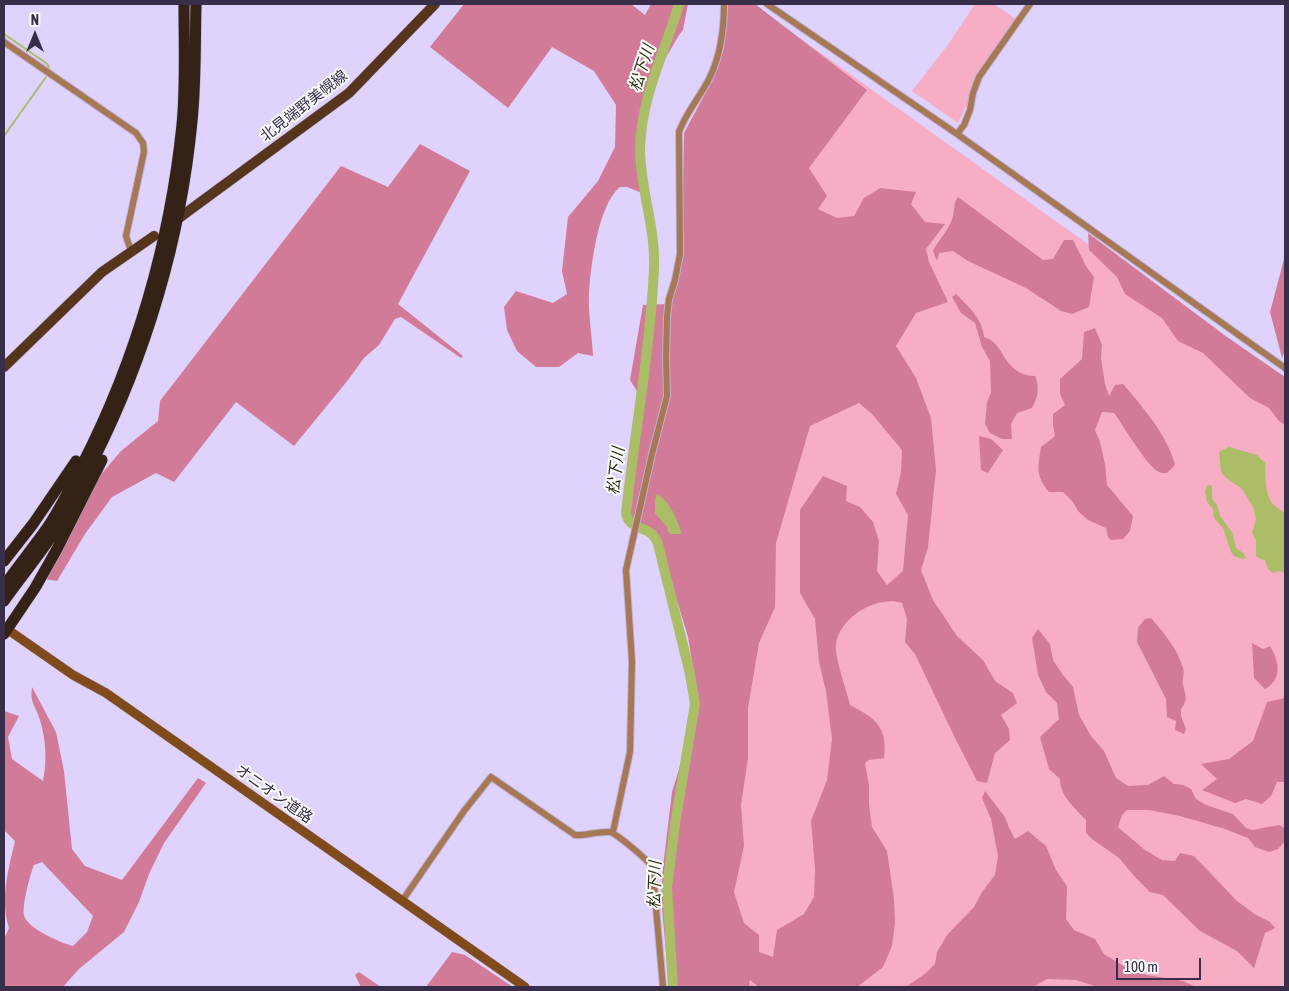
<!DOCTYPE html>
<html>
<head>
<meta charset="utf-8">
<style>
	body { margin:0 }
	#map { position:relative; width:1289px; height:991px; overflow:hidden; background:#dfd2fd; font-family:"Asap Condensed",sans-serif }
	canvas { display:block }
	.frame { position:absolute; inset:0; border:5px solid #382e4a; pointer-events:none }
	.north { position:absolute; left:10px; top:10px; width:50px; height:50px; -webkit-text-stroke:4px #fbfbfb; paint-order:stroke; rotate:0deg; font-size:14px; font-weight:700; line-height:20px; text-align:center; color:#382e4a }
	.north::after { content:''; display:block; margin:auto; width:18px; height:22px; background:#382e4a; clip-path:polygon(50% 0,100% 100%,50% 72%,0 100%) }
	.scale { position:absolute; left:1116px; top:958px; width:85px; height:22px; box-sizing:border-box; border:2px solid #382e4a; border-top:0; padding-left:6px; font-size:15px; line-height:18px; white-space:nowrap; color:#382e4a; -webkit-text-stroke:4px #fbfbfb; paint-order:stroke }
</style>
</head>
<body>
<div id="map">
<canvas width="1289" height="991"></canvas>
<div class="frame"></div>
<div class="north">N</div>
<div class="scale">100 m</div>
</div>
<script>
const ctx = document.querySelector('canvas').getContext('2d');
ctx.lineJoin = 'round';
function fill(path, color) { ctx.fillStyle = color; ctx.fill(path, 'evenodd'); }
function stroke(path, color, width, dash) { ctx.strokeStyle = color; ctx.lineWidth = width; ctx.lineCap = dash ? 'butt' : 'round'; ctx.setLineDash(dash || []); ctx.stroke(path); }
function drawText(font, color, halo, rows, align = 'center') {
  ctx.font = font + ' "Asap Condensed","Noto Sans JP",sans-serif'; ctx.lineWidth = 4; ctx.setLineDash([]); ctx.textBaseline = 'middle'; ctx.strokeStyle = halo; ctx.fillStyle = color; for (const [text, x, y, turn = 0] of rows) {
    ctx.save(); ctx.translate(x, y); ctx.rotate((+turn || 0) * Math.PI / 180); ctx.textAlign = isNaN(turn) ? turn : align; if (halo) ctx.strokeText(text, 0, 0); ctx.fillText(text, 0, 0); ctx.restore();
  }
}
const green = new Path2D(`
	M752 4 1285 385V987H719L797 216Z
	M975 4H994L1016 19 973 84 968 103 958 123 912 91 947 46Z`);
const forest = new Path2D(`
	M464 4H631L645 15 651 4H688L683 30 679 35 661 66 644 107 642 193 627 187H620C598 205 591 265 589 293 588 314 592 336 593 356L578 353 559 367H536L517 351 507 330 504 307 516 291 553 303 567 294 562 271 568 217 598 181 615 147 616 105 594 71 552 47 508 108 430 47Z
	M728 4H755L867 90 809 168 827 196 818 209 837 218 854 216 864 198 880 188 916 192 911 204 925 222 945 224 926 249 929 262 948 302 916 313 896 346 916 378 931 418 936 470 928 547 921 570 933 600 957 636 983 660 995 681 1013 693 1017 703 1001 715 1009 729 1010 740 995 753 987 783 977 781 954 736 915 654 905 642 907 619 902 603C877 595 840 617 836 644 834 656 847 691 850 705 875 718 888 727 884 758L869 760 865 763 869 785V804L872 827 887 851 894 899 895 923 892 946 883 967 857 987H759L750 980 749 987H669L661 896 663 867 672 792 699 704 688 637 656 531 627 524 622 508 637 391 630 380 643 305 670 304 682 236 684 133 714 77 724 48ZM859 403 872 414 902 450 901 472 896 494 908 515 903 571 887 585 877 571 879 541 873 522 860 507 846 501 847 486 823 476 800 510V593L815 619 819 662 826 691 832 739 827 780 811 821 815 869 814 897 804 914 777 930 773 957 759 952V935L744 923 734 892 744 846 741 805 748 758V708L759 643 775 607 776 543 810 426Z
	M420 144 470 171 398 304 463 356 461 358 401 317 395 319 379 345 364 358 348 380 294 446 236 402 174 482 156 473 112 497 85 534 57 581 45 579 98 478 121 451 158 421 160 401 341 166 388 187Z
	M958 197 1043 260 1053 259 1064 240H1073L1086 266 1094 277 1089 307 1072 314 1061 311 1026 288 968 261 953 251 939 253 937 261 933 251C939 239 950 229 953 216 955 208 953 203 958 197Z
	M1088 233 1227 337 1285 377V425L1279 421 1269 408 1250 398 1203 353 1178 341 1162 318 1125 294 1117 277 1089 250Z
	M1284 259 1285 260V351L1282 358 1270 312Z
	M956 294C968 306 983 319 984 337 1006 343 1002 375 1035 376 1040 388 1038 397 1032 408L1017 413 1011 424 1012 439H1002L990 433 985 424 987 402 991 393 990 361 982 347 975 323 961 313 952 297Z
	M1095 328 1102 345 1101 358 1105 384 1109 396 1115 385 1123 384C1142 406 1168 436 1175 465L1167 473C1164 473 1161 473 1159 472 1148 468 1123 425 1114 413L1102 412 1095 430 1100 442 1105 464 1107 485 1133 516 1130 531 1123 539 1111 540 1108 537 1106 528 1088 520 1078 511 1073 502 1063 492H1049C1035 475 1038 467 1041 447L1055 436 1053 425V414L1065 405 1060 394V379L1082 359 1084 332Z
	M979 436 991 439 1003 450 988 473 981 470Z
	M1151 618C1164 633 1177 648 1183 668 1185 673 1182 679 1183 684 1185 696 1189 698 1181 709V716L1186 729 1184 734 1175 730 1176 721 1167 717 1166 699 1137 642 1138 628 1145 619Z
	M1038 629 1050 644 1053 660 1063 675 1073 687 1079 715 1091 736 1104 751 1116 778 1128 786 1148 785 1164 776 1174 784 1183 785 1191 789 1196 799 1206 805 1233 814 1246 828 1252 830 1279 825 1285 828V841L1278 849 1269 852 1255 847 1248 838 1225 829 1180 816 1149 810H1127L1122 815 1118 827 1145 850 1162 860 1175 861 1180 853 1194 856 1237 901 1256 915 1270 922 1275 928 1265 933 1254 968 1237 951 1200 931 1163 895 1150 892 1136 878 1119 858 1092 839 1086 833V820C1075 808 1060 796 1060 779L1049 769 1040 737 1059 719 1057 703 1046 692 1038 675 1032 638Z
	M1252 643 1263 649 1270 646C1279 661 1283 679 1265 689L1254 678Z
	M32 687 56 732 64 771 72 849 85 866 122 880 198 778 206 783 164 843 149 874 139 902 124 932 79 969 63 987H4V939L9 928C0 899 8 871 15 841L4 830V711L19 716 8 737 12 759 43 781C47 761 46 740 40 720 35 704 30 704 32 687ZM42 862 93 916 87 932 73 946C61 943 26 928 24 915 22 905 30 875 34 865Z
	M1285 698V782H1277L1271 796 1262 804 1246 799 1235 803 1202 790 1217 779 1201 764 1229 759 1253 741 1267 702Z
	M985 791 1005 817 1009 828 1015 839 1028 831 1046 846 1056 870 1067 886 1066 919 1074 930 1095 939 1104 954 1125 967 1147 975 1183 981 1196 987H1098L1076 980 1047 979 1033 987H906L926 973 935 964 937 952 947 935 974 907 982 892 995 875 998 856 991 819 982 798Z
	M452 952 465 955 513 987H426Z
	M359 972 381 987H361L355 975Z`);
const water = new Path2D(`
	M1229 447 1257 455 1265 463C1266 476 1264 493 1273 504 1276 508 1282 510 1285 514V573L1279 571 1273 573 1268 569 1265 560 1260 559 1256 556V540L1252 533 1256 520 1253 507 1242 489 1225 477 1221 472 1219 452Z
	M1208 485 1212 486V499L1217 505 1220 516 1232 532 1236 548 1243 553 1246 558 1243 559 1234 556 1231 552 1223 528 1214 518 1213 509 1207 502 1205 491Z
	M657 494C670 502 677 518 681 532L680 534H671L668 532 667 527 655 513V500Z`);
const stream = new Path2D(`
	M4 34 46 63 48 65 49 69
	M4 136 46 77`);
const river = new Path2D(`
	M673 987 667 888 675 824 695 704 690 674 658 544C651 523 630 533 626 513 635 431 650 350 654 269 656 228 640 189 640 149 641 97 665 52 679 4`);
const street = new Path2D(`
	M767 4 957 134 1285 368
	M4 42 136 133 143 143 144 152 126 236 131 251
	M957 134 964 125 970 110 973 93 979 77 1030 4
	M613 832 630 752 632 662 626 570 652 454 667 396 666 358 667 317 669 299 675 280 680 254 679 132C686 112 701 96 710 77 721 54 724 29 724 4
	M402 901 464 811 491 777 575 835C587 836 597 831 609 832 615 832 648 860 651 866 652 869 652 871 653 874L663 987`);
const secondary = new Path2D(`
	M4 627 73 675 106 693 525 987`);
const primary = new Path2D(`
	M179 218 349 93 435 4
	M4 367 102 272 154 236`);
const highway = new Path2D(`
	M4 561 33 524 76 461
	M4 586C18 566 33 548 47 528 60 509 71 486 82 465 136 360 170 242 182 125 186 85 184 44 184 4
	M4 601C20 578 38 557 53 534 68 511 81 485 93 461 146 356 181 238 192 121 196 82 195 43 196 4
	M4 634 35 588 57 549 102 460`);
const streetNames = [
	["北見端野美幌線",304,106,-38],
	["オニオン道路",274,794,35]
];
const waterNames = [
	["松下川",642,68,-72],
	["松下川",616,471,-83],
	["松下川",655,885,-88]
];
fill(green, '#f7aec5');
fill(forest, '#d27b98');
fill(water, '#abbd67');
stroke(stream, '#abbd67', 2);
stroke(river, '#abbd67', 10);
stroke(street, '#beb1d9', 8);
stroke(secondary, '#beb1d9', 10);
stroke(primary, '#beb1d9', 11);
stroke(highway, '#beb1d9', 12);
stroke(street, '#a67853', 6);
stroke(secondary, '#804b1b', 9);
stroke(primary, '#55361c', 10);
stroke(highway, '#332215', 11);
drawText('15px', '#382e4a', '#fbfbfb', streetNames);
drawText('italic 16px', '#2d340f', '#fbfbfb', waterNames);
</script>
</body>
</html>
